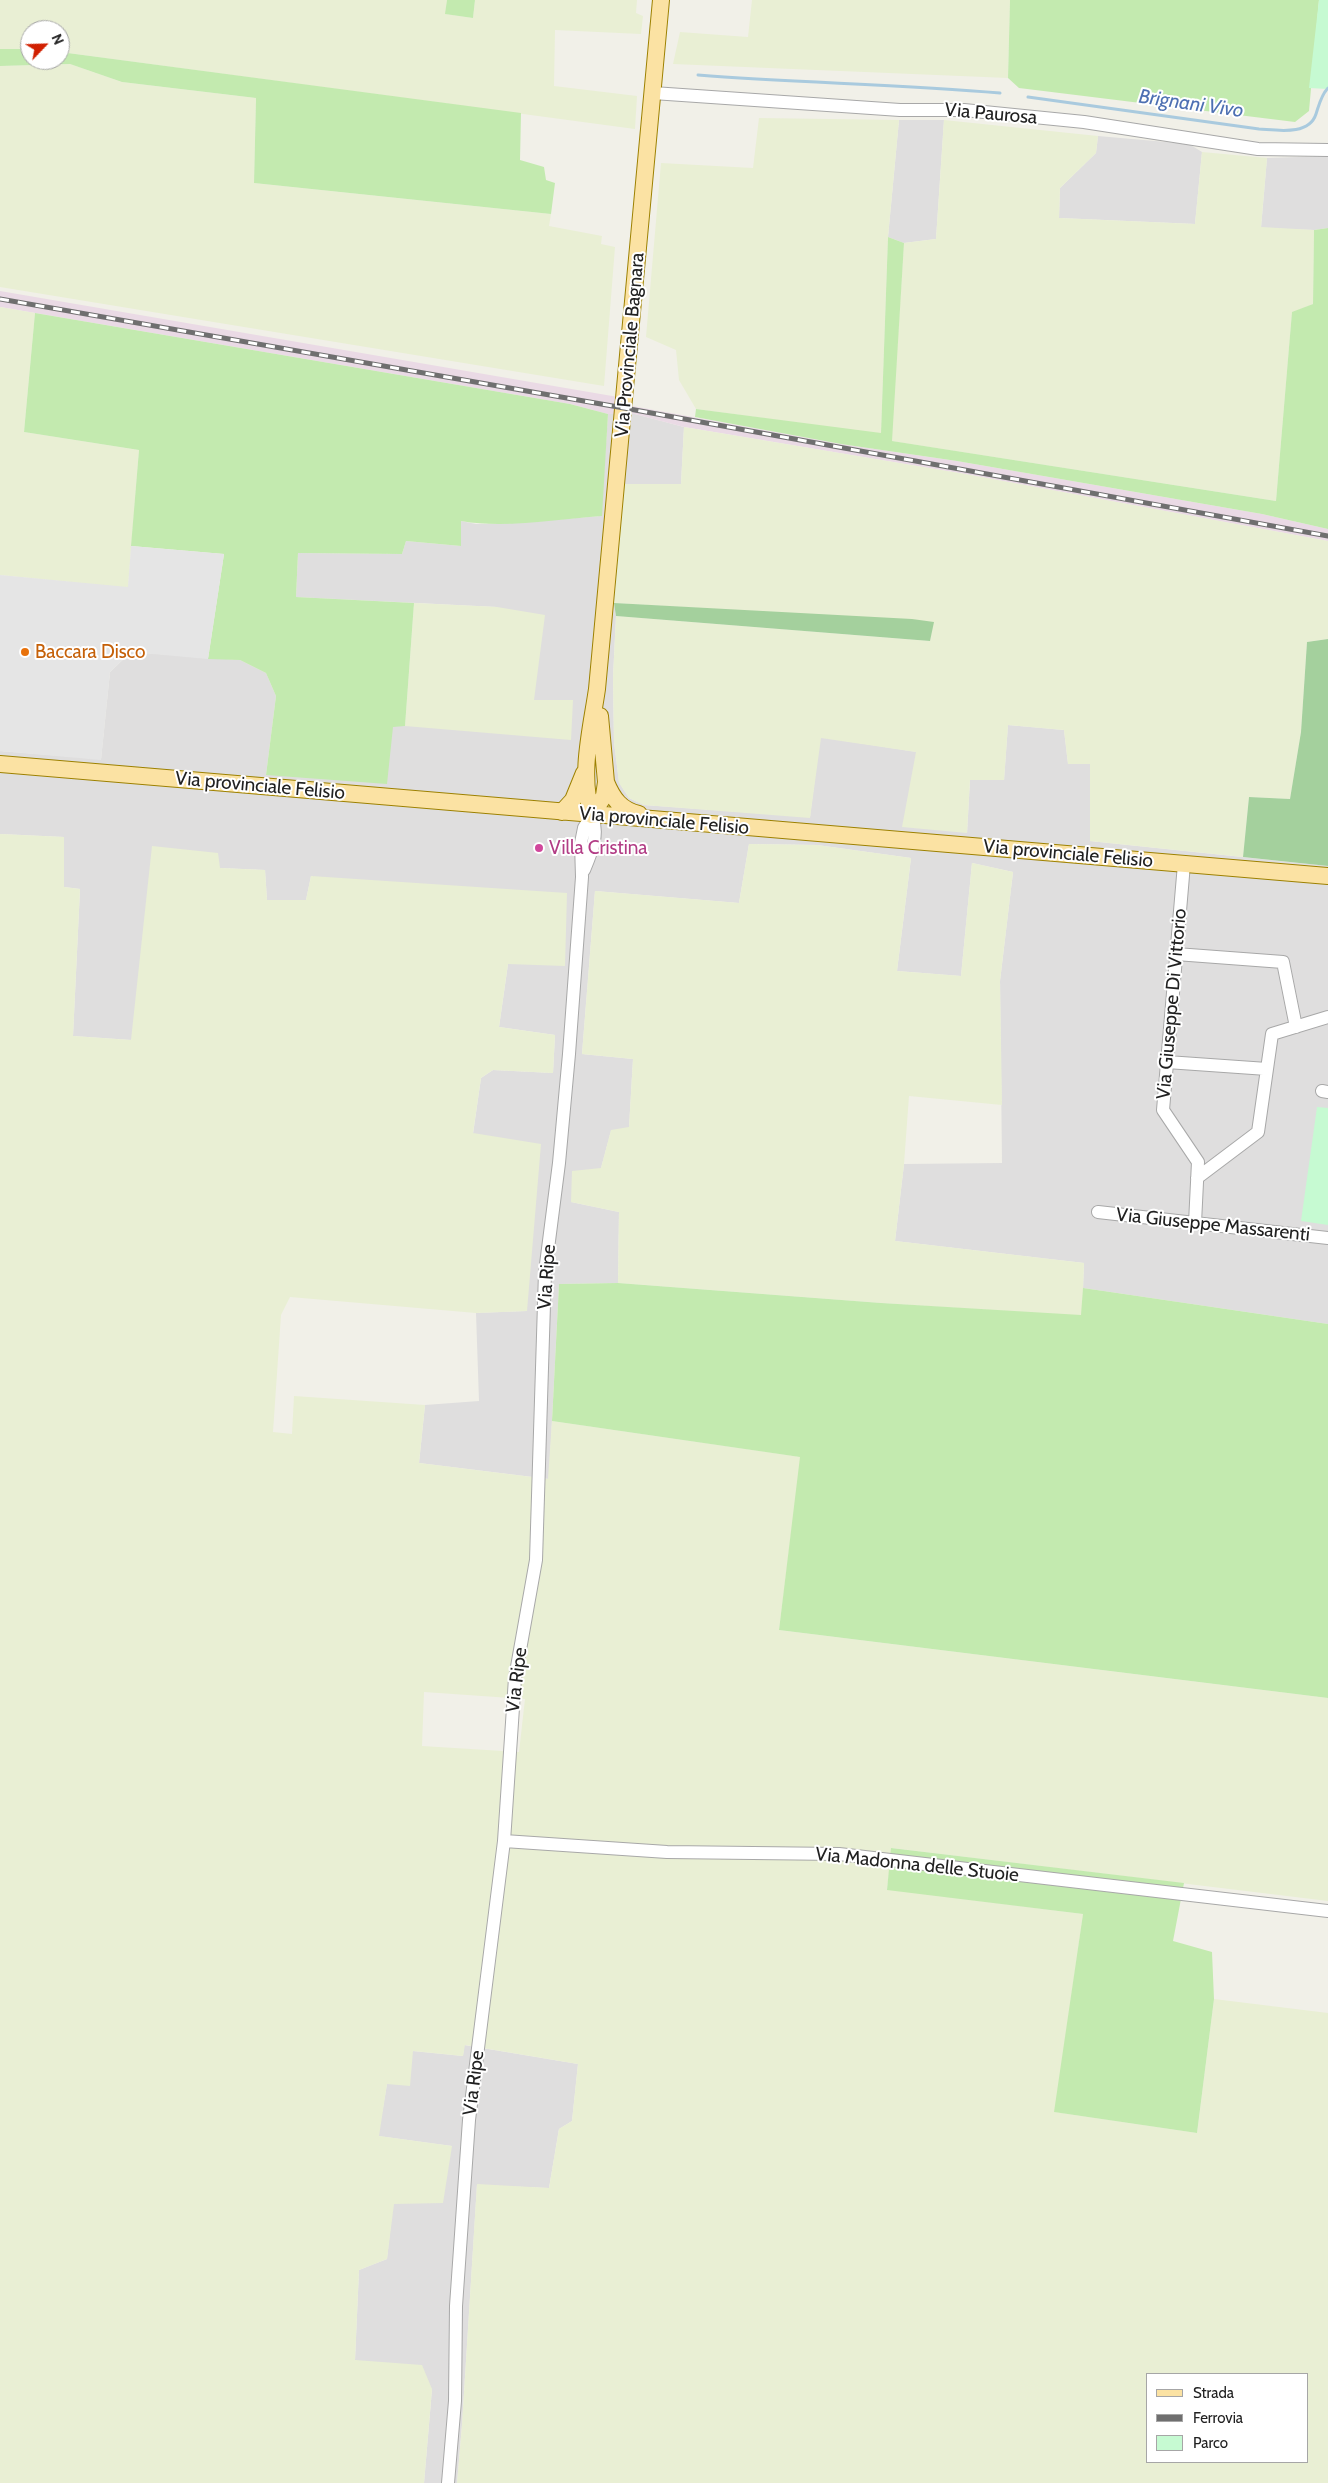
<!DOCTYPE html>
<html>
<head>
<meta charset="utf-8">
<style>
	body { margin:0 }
	#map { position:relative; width:1328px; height:2483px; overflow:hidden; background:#f1f0e8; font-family:Cabin,sans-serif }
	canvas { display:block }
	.legend { position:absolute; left:1146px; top:2373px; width:162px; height:90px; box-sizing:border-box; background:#fff; border:1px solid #a6a6a6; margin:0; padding:6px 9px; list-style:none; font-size:15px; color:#212121 }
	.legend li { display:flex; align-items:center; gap:10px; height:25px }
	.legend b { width:25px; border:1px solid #a6a6a6 }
	.north { position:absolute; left:20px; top:20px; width:50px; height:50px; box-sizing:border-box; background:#fff; border:1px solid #a6a6a6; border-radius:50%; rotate:66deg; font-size:14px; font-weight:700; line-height:20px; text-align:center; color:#212121 }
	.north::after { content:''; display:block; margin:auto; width:18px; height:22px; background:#d12001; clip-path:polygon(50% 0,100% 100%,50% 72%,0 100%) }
</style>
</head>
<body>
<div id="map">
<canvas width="1328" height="2483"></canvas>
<ul class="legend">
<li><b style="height:6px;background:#fbe2a3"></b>Strada</li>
<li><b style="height:6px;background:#6f6f6f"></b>Ferrovia</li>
<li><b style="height:14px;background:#c6fad2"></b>Parco</li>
</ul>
<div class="north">N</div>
</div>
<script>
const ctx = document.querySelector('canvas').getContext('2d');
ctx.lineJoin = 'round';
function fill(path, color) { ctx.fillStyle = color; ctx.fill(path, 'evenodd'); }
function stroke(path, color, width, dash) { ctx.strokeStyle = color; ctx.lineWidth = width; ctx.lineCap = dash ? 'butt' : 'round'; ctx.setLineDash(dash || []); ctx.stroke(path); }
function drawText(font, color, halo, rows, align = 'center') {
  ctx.font = font + ' Cabin,sans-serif'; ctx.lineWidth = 4; ctx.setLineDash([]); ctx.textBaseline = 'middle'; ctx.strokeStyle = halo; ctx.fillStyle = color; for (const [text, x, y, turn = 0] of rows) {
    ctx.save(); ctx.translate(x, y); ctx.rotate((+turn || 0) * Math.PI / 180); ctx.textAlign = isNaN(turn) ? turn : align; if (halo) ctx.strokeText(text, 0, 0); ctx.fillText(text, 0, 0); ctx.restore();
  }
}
const residential = new Path2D(`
	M899 120H944L936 239 904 243 888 237Z
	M1098 136 1189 144 1202 152 1195 224 1059 218 1060 188 1096 153Z
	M1328 156V228L1314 230 1261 228 1267 158Z
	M631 413 684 427 681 484 624 485 614 603 616 616 613 678 614 742 619 782 629 798 644 805 810 817 820 737 917 752 967 833 970 780H1004L1008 725 1064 730 1068 764H1090V841L1328 866V1324L1083 1288 1084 1263 895 1241 904 1164 1002 1163 1000 981 1013 872 972 863 961 976 897 971 911 858 817 845 749 844 739 903 595 891 582 1054 633 1059 629 1128 611 1131 601 1168 571 1202 619 1212 618 1283 559 1284 549 1479 419 1463 425 1405 479 1401 476 1313 526 1311 473 1134 481 1078 493 1070 553 1073 555 1035 499 1027 508 964 311 876 306 900H267L265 870 220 868 131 1040 73 1036 80 889 64 887V837L0 834V751L101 759 110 672 131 652 240 660 266 673 276 696 266 775 393 726H412L534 700 497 607 296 597 298 553 402 554 406 541 461 546V521L476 524 514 523 601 516 608 414Z
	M464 2045 578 2064 572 2121 559 2129 549 2188 477 2185 462 2425 457 2483H424L432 2389 355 2360 359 2270 387 2259 393 2204 452 2146 378 2136 387 2084 413 2051 463 2056Z`);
const industrial = new Path2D(`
	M0 291 618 397 619 414H608L570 404 0 307Z
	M632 406 841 444 957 461 1262 514 1328 529V541L965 474 684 427 631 413Z`);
const farmland = new Path2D(`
	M0 0H447L446 14 473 18 475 0H637L636 13 643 16 641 34 555 30 554 86 637 96 635 129 60 52V30H30V49H0Z
	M752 0H1010L1008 78 673 64 680 32 748 37Z
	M70 64 122 82 256 98 254 183 551 214 549 226 602 236 601 244 615 247 604 386 0 287V66Z
	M759 118 899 120 888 237 881 434 696 409 679 380 676 350 646 337 661 163 753 168Z
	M944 120 1098 136 1096 153 1060 188 1059 218 1195 224 1202 152 1267 158 1261 227 1314 230 1313 304 1292 313 1276 501 891 441 904 243 936 239Z
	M0 307 35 313 24 432 139 450 128 588 0 575Z
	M684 427 965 474 1328 541V639L1307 642 1301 732 1290 799 1249 797 1243 857 1090 841V764H1068L1064 730 1008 725 1004 780H970L967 833 902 827 916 752 821 738 810 818 644 805 629 798 619 783 614 742 613 678 616 616 930 641 933 622 614 603 624 484H681Z
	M414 603 497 607 545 615 534 700H573L571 740 405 726Z
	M0 834 64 837V887L80 889 73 1036 131 1040 152 846 218 853 220 868 265 870 267 900H306L311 876 567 893 565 966 508 964 499 1027 555 1035 553 1073 493 1070 481 1078 473 1133 541 1144 527 1311 476 1313 290 1297 281 1315 273 1432 292 1434 294 1396 425 1405 419 1463 548 1479 552 1421 801 1457 779 1630 1328 1698V1901L892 1848 887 1889 1083 1914 1055 2112 1197 2133 1214 1999 1328 2013V2483H457L462 2425 477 2184 549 2188 559 2129 572 2121 578 2064 465 2045 463 2056 413 2051 410 2086 387 2084 379 2136 452 2146 443 2203 394 2204 387 2259 359 2270 355 2360 422 2365 432 2389 424 2483H0ZM424 1692 525 1699 519 1752 422 1746ZM1147 2374H1307V2462H1147Z
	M749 844 817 845 911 858 897 971 961 976 972 863 1013 872 1000 981 1002 1105 909 1096 904 1164 895 1241 1084 1263 1082 1316 881 1303 618 1283 619 1212 571 1202 572 1171 601 1168 611 1130 629 1127 633 1059 582 1054 595 891 739 903Z`);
const grass = new Path2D(`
	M447 0H475L473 18 445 14Z
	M1010 0H1319L1309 111 1295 122 1019 88 1008 78Z
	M0 49H30V60H60V52L521 113 520 160 544 167 546 180 555 183 551 214 254 183 256 98 122 82 70 64 0 66Z
	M1328 228V529L1262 514 957 461 841 444 695 417 696 409 881 433 888 237 904 243 892 441 1276 501 1292 312 1313 304 1314 230Z
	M35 313 570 404 608 414 602 516C556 519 507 529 461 521V546L406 541 402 554 298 553 296 597 414 603 405 726 393 727 387 784 266 775 276 696 266 673 240 660 208 659 224 554 131 546 139 450 24 432Z
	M618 1283 881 1303 1081 1315 1083 1288 1328 1324V1698L779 1630 800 1457 552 1421 559 1284Z
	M891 1848 1184 1883 1173 1941 1212 1952 1214 1999 1197 2133 1054 2112 1083 1914 887 1890Z`);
const forest = new Path2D(`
	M614 603 912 619 934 622 930 641 616 616Z
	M1328 639V866L1243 857 1249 797 1290 799 1301 732 1307 642Z`);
const park = new Path2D(`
	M1319 0H1328V89L1309 88Z
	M1317 1107 1328 1108V1225L1301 1221Z`);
const parking = new Path2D(`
	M131 546 224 554 208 659 131 652 110 672 101 760 0 751V575L128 587Z`);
const stream = new Path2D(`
	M698 75C798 83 899 84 1000 93
	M1028 97 1259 129C1277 130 1309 136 1316 114 1319 105 1321 95 1328 88`);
const minor = new Path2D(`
	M653 93 900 110H964L1084 122 1258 149 1328 150
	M1184 864 1163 1110 1198 1162 1195 1223
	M584 870C592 851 599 835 592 815
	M1176 954 1283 962 1296 1027
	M1167 1062 1267 1069
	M1322 1091 1328 1092
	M1197 1178 1258 1132 1272 1034 1328 1017
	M1098 1212 1328 1238
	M504 1841 667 1852 839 1854 1328 1911
	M448 2483 455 2401 456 2306 469 2120 504 1841 515 1678 536 1560 545 1272 559 1163 569 1054 582 877 581 843 584 828 592 815`);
const major = new Path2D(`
	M0 764 1328 876
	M606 782C613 799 621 810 639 814
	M562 812 573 800 584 773
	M592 815C579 775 591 730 597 689L661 0
	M592 815 604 796 606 782 600 716`);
const rail = new Path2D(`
	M0 299 624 408 1328 536`);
const markers = [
	[25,652,5,"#e8710a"],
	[539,848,5,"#d1479c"]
];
const streetNames = [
	["Via Paurosa",991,114,5],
	["Via Provinciale Bagnara",630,345,-85],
	["Via provinciale Felisio",260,786,5],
	["Via provinciale Felisio",664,821,5],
	["Via provinciale Felisio",1068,854,5],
	["Via Giuseppe Di Vittorio",1172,1004,-85],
	["Via Giuseppe Massarenti",1213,1225,6],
	["Via Ripe",547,1277,-86],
	["Via Ripe",517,1680,-83],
	["Via Madonna delle Stuoie",917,1865,6],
	["Via Ripe",474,2083,-83]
];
const foodNames = [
	["Baccara Disco",35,652]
];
const hotelNames = [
	["Villa Cristina",549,848]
];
const waterNames = [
	["Brignani Vivo",1191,104,8]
];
fill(residential, '#dfdede');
fill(industrial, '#eadae5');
fill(farmland, '#e9efd4');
fill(grass, '#c3eaaf');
fill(forest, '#a4d09d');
fill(park, '#c6fad2');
fill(parking, '#e5e5e5');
stroke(stream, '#a9cade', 3);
stroke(minor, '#a8a8a8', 14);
stroke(major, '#9d8101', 18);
stroke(minor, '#fff', 12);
stroke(major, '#fbe2a3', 16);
stroke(rail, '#6f6f6f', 5);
stroke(rail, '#fff', 3, [9]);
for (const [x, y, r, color] of markers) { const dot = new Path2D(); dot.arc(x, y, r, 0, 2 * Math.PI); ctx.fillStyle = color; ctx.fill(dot); stroke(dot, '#fff', 2); }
drawText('19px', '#212121', '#fff', streetNames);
drawText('19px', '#c56008', '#fff', foodNames, 'left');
drawText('19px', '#b23c85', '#fff', hotelNames, 'left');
drawText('italic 20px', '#4d70b2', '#fff', waterNames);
</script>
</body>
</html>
